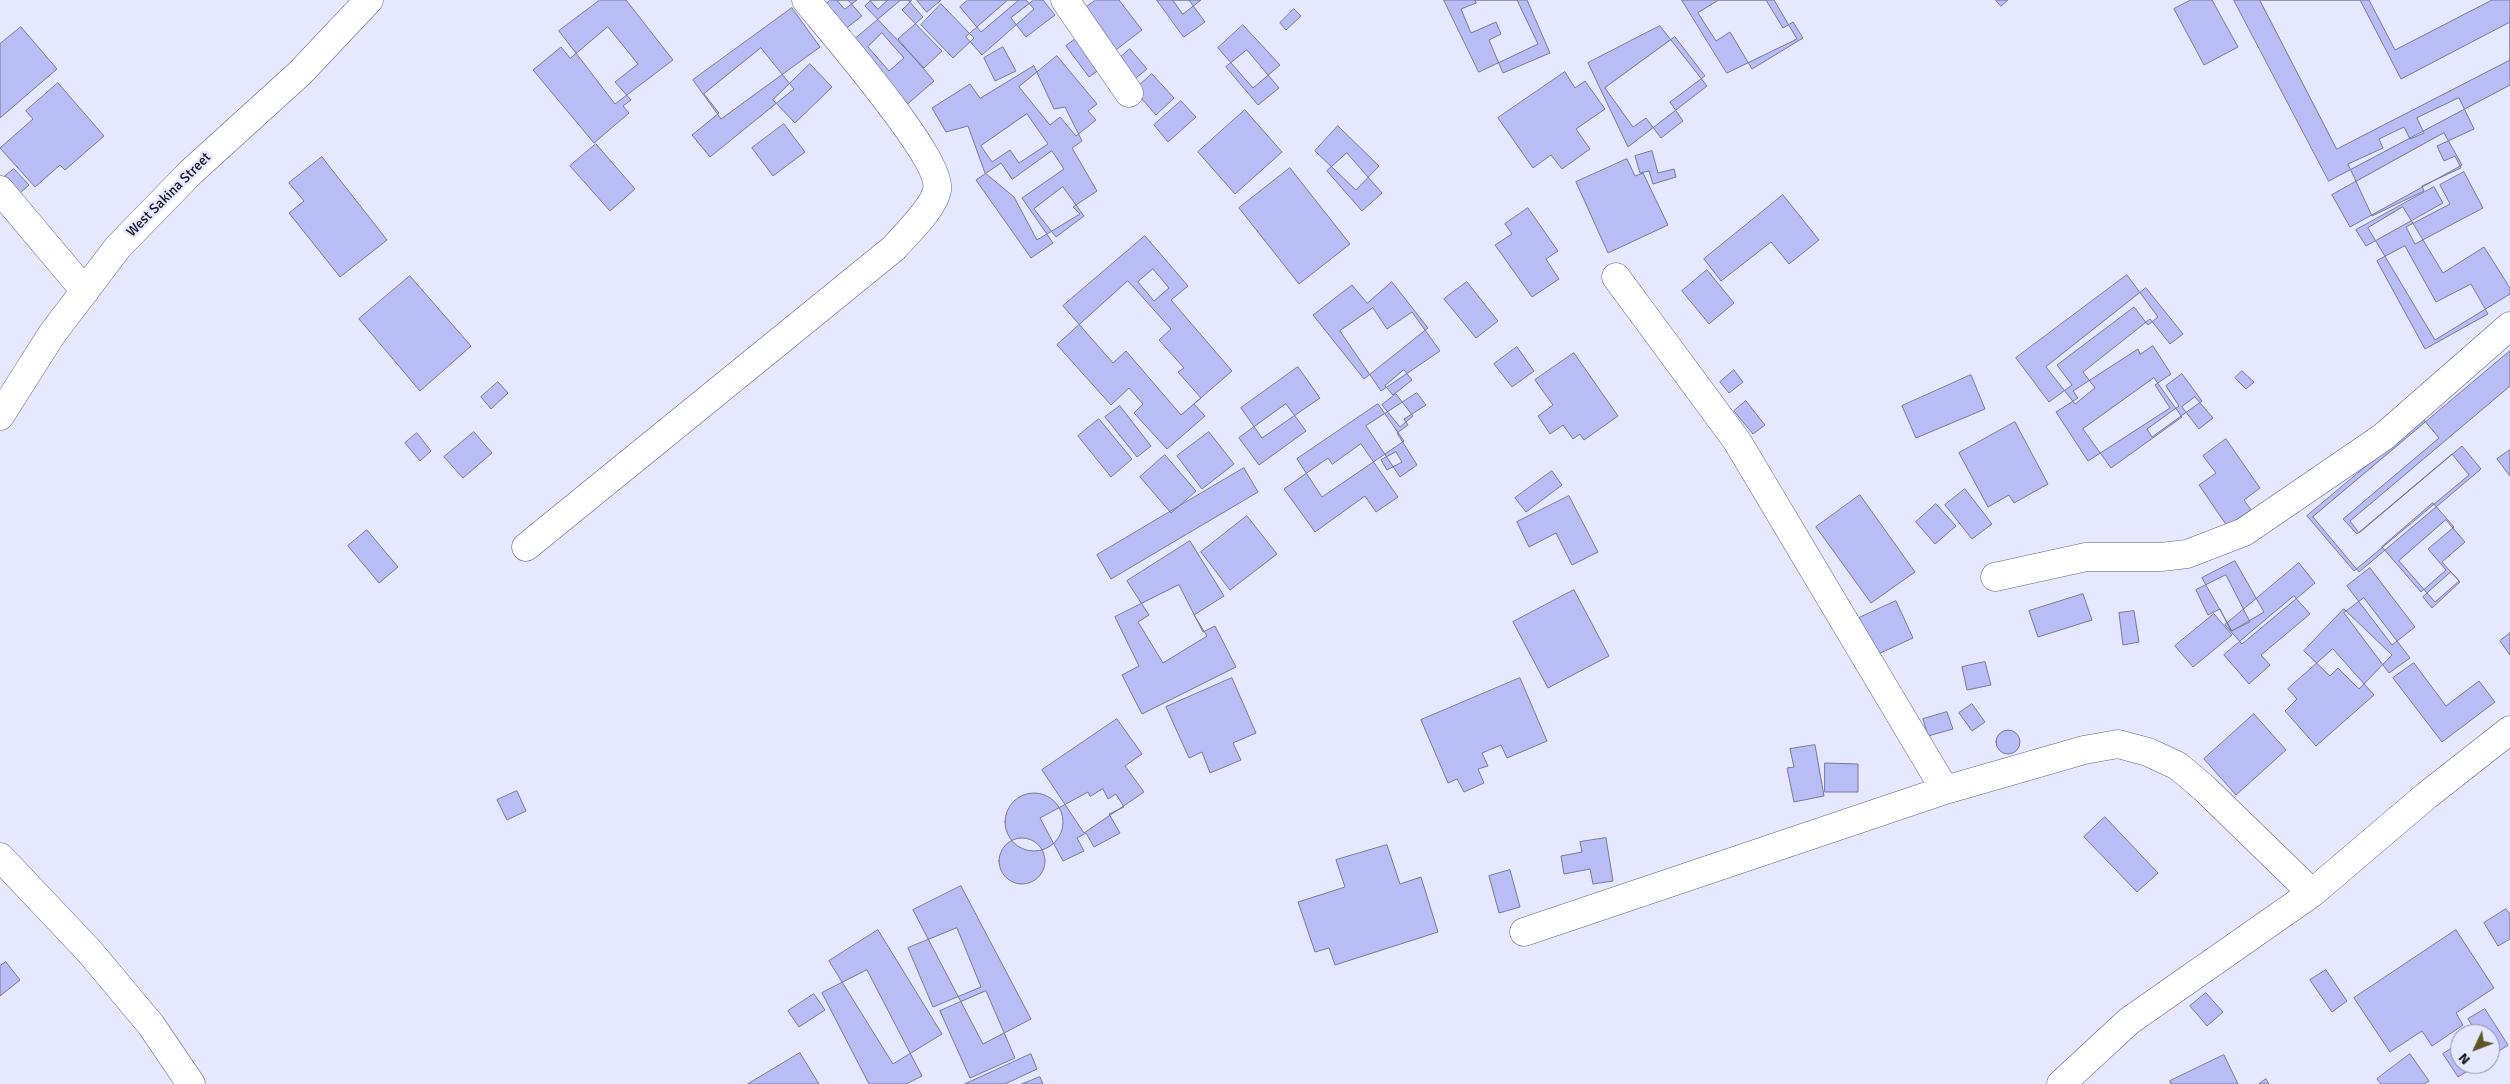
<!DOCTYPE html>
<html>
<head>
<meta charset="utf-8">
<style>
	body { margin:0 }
	#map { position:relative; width:2510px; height:1084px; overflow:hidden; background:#e6e8ff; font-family:Signika,sans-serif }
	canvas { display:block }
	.north { position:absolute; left:2450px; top:1024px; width:50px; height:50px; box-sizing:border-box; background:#e6e8ff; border:1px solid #8e90a3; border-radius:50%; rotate:227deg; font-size:14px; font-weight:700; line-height:20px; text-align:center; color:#0b0c18 }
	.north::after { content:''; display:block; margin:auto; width:18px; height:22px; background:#5e5723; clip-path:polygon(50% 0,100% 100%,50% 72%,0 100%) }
</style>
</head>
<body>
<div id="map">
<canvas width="2510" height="1084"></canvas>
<div class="north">N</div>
</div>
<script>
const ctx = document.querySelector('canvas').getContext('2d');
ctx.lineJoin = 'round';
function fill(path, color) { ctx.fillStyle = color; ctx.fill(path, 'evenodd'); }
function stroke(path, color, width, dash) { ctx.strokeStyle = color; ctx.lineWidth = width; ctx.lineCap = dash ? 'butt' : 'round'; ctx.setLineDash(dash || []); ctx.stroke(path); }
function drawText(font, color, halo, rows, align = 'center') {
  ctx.font = font + ' Signika,sans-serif'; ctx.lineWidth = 5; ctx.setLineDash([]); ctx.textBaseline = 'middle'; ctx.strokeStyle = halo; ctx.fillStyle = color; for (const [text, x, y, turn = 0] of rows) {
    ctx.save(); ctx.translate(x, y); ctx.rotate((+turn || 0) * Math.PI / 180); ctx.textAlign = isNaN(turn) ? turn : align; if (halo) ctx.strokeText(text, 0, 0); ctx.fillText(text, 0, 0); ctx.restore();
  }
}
const building = new Path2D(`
	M600 0H626L673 60 615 104 559 31Z
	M831 0H848L862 16 840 33 820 9Z
	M837 0H857L845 9Z
	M870 0H888L878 9Z
	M872 0H912L902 10 942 51 924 68 865 6Z
	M901 0H908L923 17 898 39 934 81 904 107 849 44Z
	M917 0H941L927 12Z
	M968 0H1019L981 32 960 7Z
	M1008 0H1026L1034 9 982 55 966 37Z
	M1034 0H1043L1055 15 1026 37 1011 18Z
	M1096 0H1119L1142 30 1109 55 1078 13Z
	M1157 0H1189L1205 22 1184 37Z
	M1173 0H1201L1183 14Z
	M1444 0H1517L1538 44 1479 72Z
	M1475 0H1527L1550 53 1503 73 1489 40 1501 34 1496 22 1471 33 1461 9 1476 3Z
	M1682 0H1774L1797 39 1727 73Z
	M1719 0H1766L1783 28 1793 22 1803 38 1752 69 1730 32 1716 41 1698 13Z
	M1996 0H2008L2001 6Z
	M2191 0H2212L2238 47 2204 65 2174 9Z
	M2234 0H2360L2401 79 2510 22V85L2329 181Z
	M2260 0H2369L2395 50 2492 0H2510V60L2337 149Z
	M941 4 974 38 953 58 921 25Z
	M792 8 820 47 721 119 693 80Z
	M1294 9 1301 16 1286 30 1280 23Z
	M1243 25 1280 65 1253 88 1218 48Z
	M1660 26 1707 86 1628 147 1588 63Z
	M21 27 57 69 0 118V44Z
	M608 27 638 64 615 82 631 100 623 106 629 113 594 143 533 70 561 47 570 58Z
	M882 33 904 58 889 71 868 47Z
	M1081 35 1104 66 1089 77 1066 46Z
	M1675 37 1705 76 1670 102 1683 121 1661 138 1646 118 1633 127 1605 88Z
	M1003 47 1016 71 995 81 984 58Z
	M761 48 794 89 710 157 692 135 719 113 704 94Z
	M1130 49 1147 69 1131 82 1114 63Z
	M1247 50 1279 88 1258 105 1226 67Z
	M1057 56 1097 104 1088 111 1096 120 1076 136 1060 117 1050 125 1019 87Z
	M810 64 832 87 795 123 773 100Z
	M1034 66 1054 109 1065 107 1082 141 1072 148 1097 191 1073 207 1080 214 1037 240 1014 197 985 173 968 126 946 132 932 108 970 84 980 98Z
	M1565 72 1575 88 1585 81 1605 109 1576 129 1590 149 1562 169 1551 155 1533 168 1498 118Z
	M1152 74 1174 98 1156 115 1134 90Z
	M58 83 104 136 65 170 60 165 35 187 0 148 33 119 26 111Z
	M2459 98 2474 129 2437 146 2444 161 2455 156 2461 168 2422 186 2424 191 2372 216 2348 164 2383 148 2379 139 2404 127 2410 139 2424 133 2417 118Z
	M1181 101 1196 117 1168 142 1154 125Z
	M1245 110 1282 152 1235 194 1198 152Z
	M1027 114 1048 144 1019 163 1010 150 992 162 981 146Z
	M784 124 805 152 773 176 752 148Z
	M1338 126 1379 166 1356 190 1315 151Z
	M2444 133 2462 165 2350 227 2332 195Z
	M596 144 635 189 610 211 570 166Z
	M1052 151 1064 169 1022 198 1053 243 1031 258 976 180 1001 163 1012 179Z
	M1652 151 1658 173 1674 169 1676 177 1653 184 1649 171 1640 173 1635 156Z
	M1347 153 1382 193 1362 211 1327 171Z
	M322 157 387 240 340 277 289 213 304 201 289 183Z
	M1627 159 1635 176 1643 173 1668 225 1608 253 1576 182Z
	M1290 168 1350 244 1299 284 1239 208Z
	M14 169 29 185 19 194 4 177Z
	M2464 172 2483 208 2415 244 2406 227 2450 204 2440 185Z
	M1063 187 1084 216 1056 237 1034 209Z
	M2434 187 2443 203 2366 246 2356 230Z
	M1783 195 1819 240 1789 264 1771 242 1721 281 1704 259Z
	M2403 207 2443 273 2484 247 2510 288V294L2435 340 2368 228Z
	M1528 208 1558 251 1546 259 1559 279 1532 297 1495 245 1512 234 1505 224Z
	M1145 236 1188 286 1171 300 1232 371 1181 415 1126 351 1113 363 1063 306Z
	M2405 246 2436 302 2471 284 2488 314 2425 349 2377 261Z
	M1153 269 1169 288 1154 301 1138 282Z
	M1707 270 1734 303 1709 324 1682 291Z
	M2127 275 2158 317 2148 325 2134 307 2057 365 2072 385 2049 402 2016 358Z
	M410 276 471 346 420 391 359 319Z
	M1128 281 1171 329 1159 340 1184 368 1178 372 1201 398 1194 404 1205 416 1167 449 1134 413 1143 404 1129 388 1111 405 1057 345Z
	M1392 282 1428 328 1364 379 1313 315 1352 285 1367 303Z
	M1467 282 1498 321 1476 338 1444 299Z
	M2146 288 2183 334 2170 344 2150 319 2083 372 2095 388 2075 404 2046 367Z
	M1373 308 1387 329 1412 312 1440 351 1381 391 1340 331Z
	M2153 346 2171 374 2155 385 2170 408 2088 461 2056 412 2078 398 2073 391 2138 349 2140 354Z
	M1517 347 1534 371 1512 387 1494 364Z
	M2510 351V386L2350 521 2359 533 2462 446 2481 469 2359 572 2313 517Z
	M1574 353 1618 416 1584 440 1580 434 1573 439 1563 425 1550 434 1538 416 1553 405 1535 380Z
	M1298 367 1320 398 1262 438 1241 408Z
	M1404 370 1412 380 1393 395 1385 386Z
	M1734 370 1743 382 1729 393 1720 382Z
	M2242 371 2254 382 2246 389 2235 378Z
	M2182 374 2202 401 2152 437 2147 429 2179 406 2166 386Z
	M1971 375 1985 409 1916 438 1902 406Z
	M2154 378 2182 417 2111 468 2083 429Z
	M498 382 508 393 491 409 481 397Z
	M1417 393 1426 405 1404 419 1408 425 1397 433 1417 465 1400 477 1366 426Z
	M1396 394 1413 416 1400 427 1382 405Z
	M2195 397 2213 418 2199 429 2182 407Z
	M1746 401 1765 425 1753 434 1734 411Z
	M1286 404 1306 431 1259 465 1239 438Z
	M1378 404 1404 441 1322 497 1297 459Z
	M1120 406 1151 446 1137 457 1105 417Z
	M1099 419 1132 459 1111 477 1078 436Z
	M2423 419 2439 438 2343 519 2357 534 2452 454 2469 475 2354 571 2307 516Z
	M2015 422 2048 484 2014 503 2009 495 1988 507 1959 453Z
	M474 432 492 453 463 478 444 457Z
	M1209 432 1234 464 1202 489 1177 456Z
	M417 433 431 451 420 461 405 443Z
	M2226 439 2260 488 2244 500 2251 510 2227 526 2199 485 2216 473 2203 456Z
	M1361 444 1398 497 1376 512 1365 496 1315 532 1284 489 1328 458 1332 464Z
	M2510 450V476L2497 459Z
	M1396 452 1402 462 1387 470 1381 460Z
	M1165 455 1196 491 1171 513 1140 477Z
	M1244 468 1258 492 1111 579 1097 555Z
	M1552 471 1562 485 1526 512 1515 498Z
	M1965 489 1992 524 1972 539 1945 505Z
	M1860 495 1915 572 1871 603 1816 527Z
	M1569 496 1598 552 1572 565 1556 533 1529 547 1517 522Z
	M2433 503 2454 527 2428 549 2446 570 2421 592 2382 547Z
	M1936 504 1956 526 1935 544 1916 522Z
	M1247 516 1277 554 1230 590 1201 552Z
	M2446 520 2465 542 2442 562 2459 581 2435 602 2399 561Z
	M367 530 398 567 379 583 348 546Z
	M1190 541 1224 596 1194 615 1207 636 1163 663 1138 622 1149 615 1127 581Z
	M2235 561 2264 612 2232 631 2202 578Z
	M2299 563 2315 583 2242 644 2225 625Z
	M2370 568 2415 627 2392 645 2347 586Z
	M2451 572 2460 582 2432 608 2423 597Z
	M2226 575 2250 622 2231 631 2220 609 2208 615 2196 590Z
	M1179 585 1203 632 1215 626 1236 667 1142 714 1122 675 1139 666 1115 617Z
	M1574 590 1609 656 1548 688 1513 622Z
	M2083 594 2092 620 2038 637 2029 611Z
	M2294 596 2310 614 2261 655 2270 665 2249 684 2224 655Z
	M2364 598 2410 658 2389 673 2344 613Z
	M1896 601 1913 638 1876 655 1859 618Z
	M2344 609 2392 655 2359 689 2338 668 2330 676 2304 651Z
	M2134 611 2139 642 2123 645 2119 613Z
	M2214 614 2232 635 2193 667 2175 646Z
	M2510 633V655L2500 641Z
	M2333 649 2374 695 2316 746 2285 711 2297 699 2288 689Z
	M1985 662 1991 685 1967 690 1962 667Z
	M2414 663 2446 706 2479 681 2495 702 2442 742 2393 678Z
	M1232 678 1256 733 1233 743 1241 760 1210 773 1202 752 1189 758 1166 707Z
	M1520 678 1547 741 1507 758 1501 745 1482 753 1488 766 1478 769 1484 783 1464 792 1457 779 1448 783 1421 720Z
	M1972 704 1985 722 1972 731 1959 713Z
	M1947 712 1953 729 1928 736 1923 719Z
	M2254 714 2286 750 2236 795 2204 759Z
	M1117 719 1142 754 1125 766 1144 792 1084 833 1042 770Z
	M1996 742a12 12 0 1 1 24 0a12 12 0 1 1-24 0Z
	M1815 745 1824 796 1794 802 1787 768 1794 767 1790 749Z
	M1825 763 1858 764V792H1825Z
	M1103 789 1108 799 1116 794 1124 807 1109 814 1120 833 1094 847 1086 833 1077 838 1084 851 1063 861 1040 818 1088 792 1090 796Z
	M517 791 526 811 507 820 497 800Z
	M1005 822a29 29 0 1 1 58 0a29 29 0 1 1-58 0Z
	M2105 817 2158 873 2137 892 2084 837Z
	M1606 838 1613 881 1593 884 1590 869 1564 874 1561 856 1582 852 1580 842Z
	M999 861a23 23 0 1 1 46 0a23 23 0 1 1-46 0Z
	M1387 845 1400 884 1421 877 1438 932 1335 965 1329 948 1315 952 1298 902 1345 887 1336 860Z
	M1510 870 1520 907 1499 913 1489 876Z
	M961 886 1031 1019 983 1044 913 910Z
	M2506 909 2510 914V939L2498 946 2484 923Z
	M957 928 981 987 933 1007 908 948Z
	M878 930 942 1034 893 1064 829 961Z
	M2456 930 2494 988 2456 1013 2463 1025 2432 1046 2422 1031 2390 1052 2354 998Z
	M6 962 20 980 0 996V966Z
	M867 970 922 1076 906 1084H869L822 993Z
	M2326 970 2347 1001 2332 1012 2310 980Z
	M986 991 1015 1058 970 1078 940 1011Z
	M2206 993 2223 1012 2207 1026 2190 1006Z
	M814 994 825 1010 799 1027 788 1011Z
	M2485 1009 2508 1045 2490 1057V1034H2475L2477 1033 2468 1019Z
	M2460 1043V1064H2479L2458 1077 2443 1054Z
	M800 1053 819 1084H748Z
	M1031 1054 1037 1069 1005 1084H965Z
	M2410 1054 2429 1081 2424 1084H2381L2377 1079Z
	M2224 1055 2238 1084H2171L2170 1081Z
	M1040 1077 1043 1084H1022Z
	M2266 1079 2269 1084H2259Z`);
const minor = new Path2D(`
	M1065 0 1129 93
	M0 190 85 291
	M1616 277 1737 441 1945 790
	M0 416 52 334 118 247 191 172 300 73 369 0
	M526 547 894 248C906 234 934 208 937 190 943 159 830 30 806 0
	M1995 577 2086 557H2161L2187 554 2244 532 2383 437 2510 326
	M0 857 90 952 151 1025 191 1084
	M1524 932 1945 790 2084 750 2118 744 2148 752 2178 766 2204 788 2312 893
	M2061 1084 2129 1021 2312 893 2426 796 2510 730`);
const streetNames = [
	["West Sakina Street",169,195,-45]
];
fill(building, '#b8bdf5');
stroke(building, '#76799a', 1);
stroke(minor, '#606383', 29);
stroke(minor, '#fff', 28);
drawText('14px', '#0b0c18', '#e6e8ff', streetNames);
</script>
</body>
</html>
